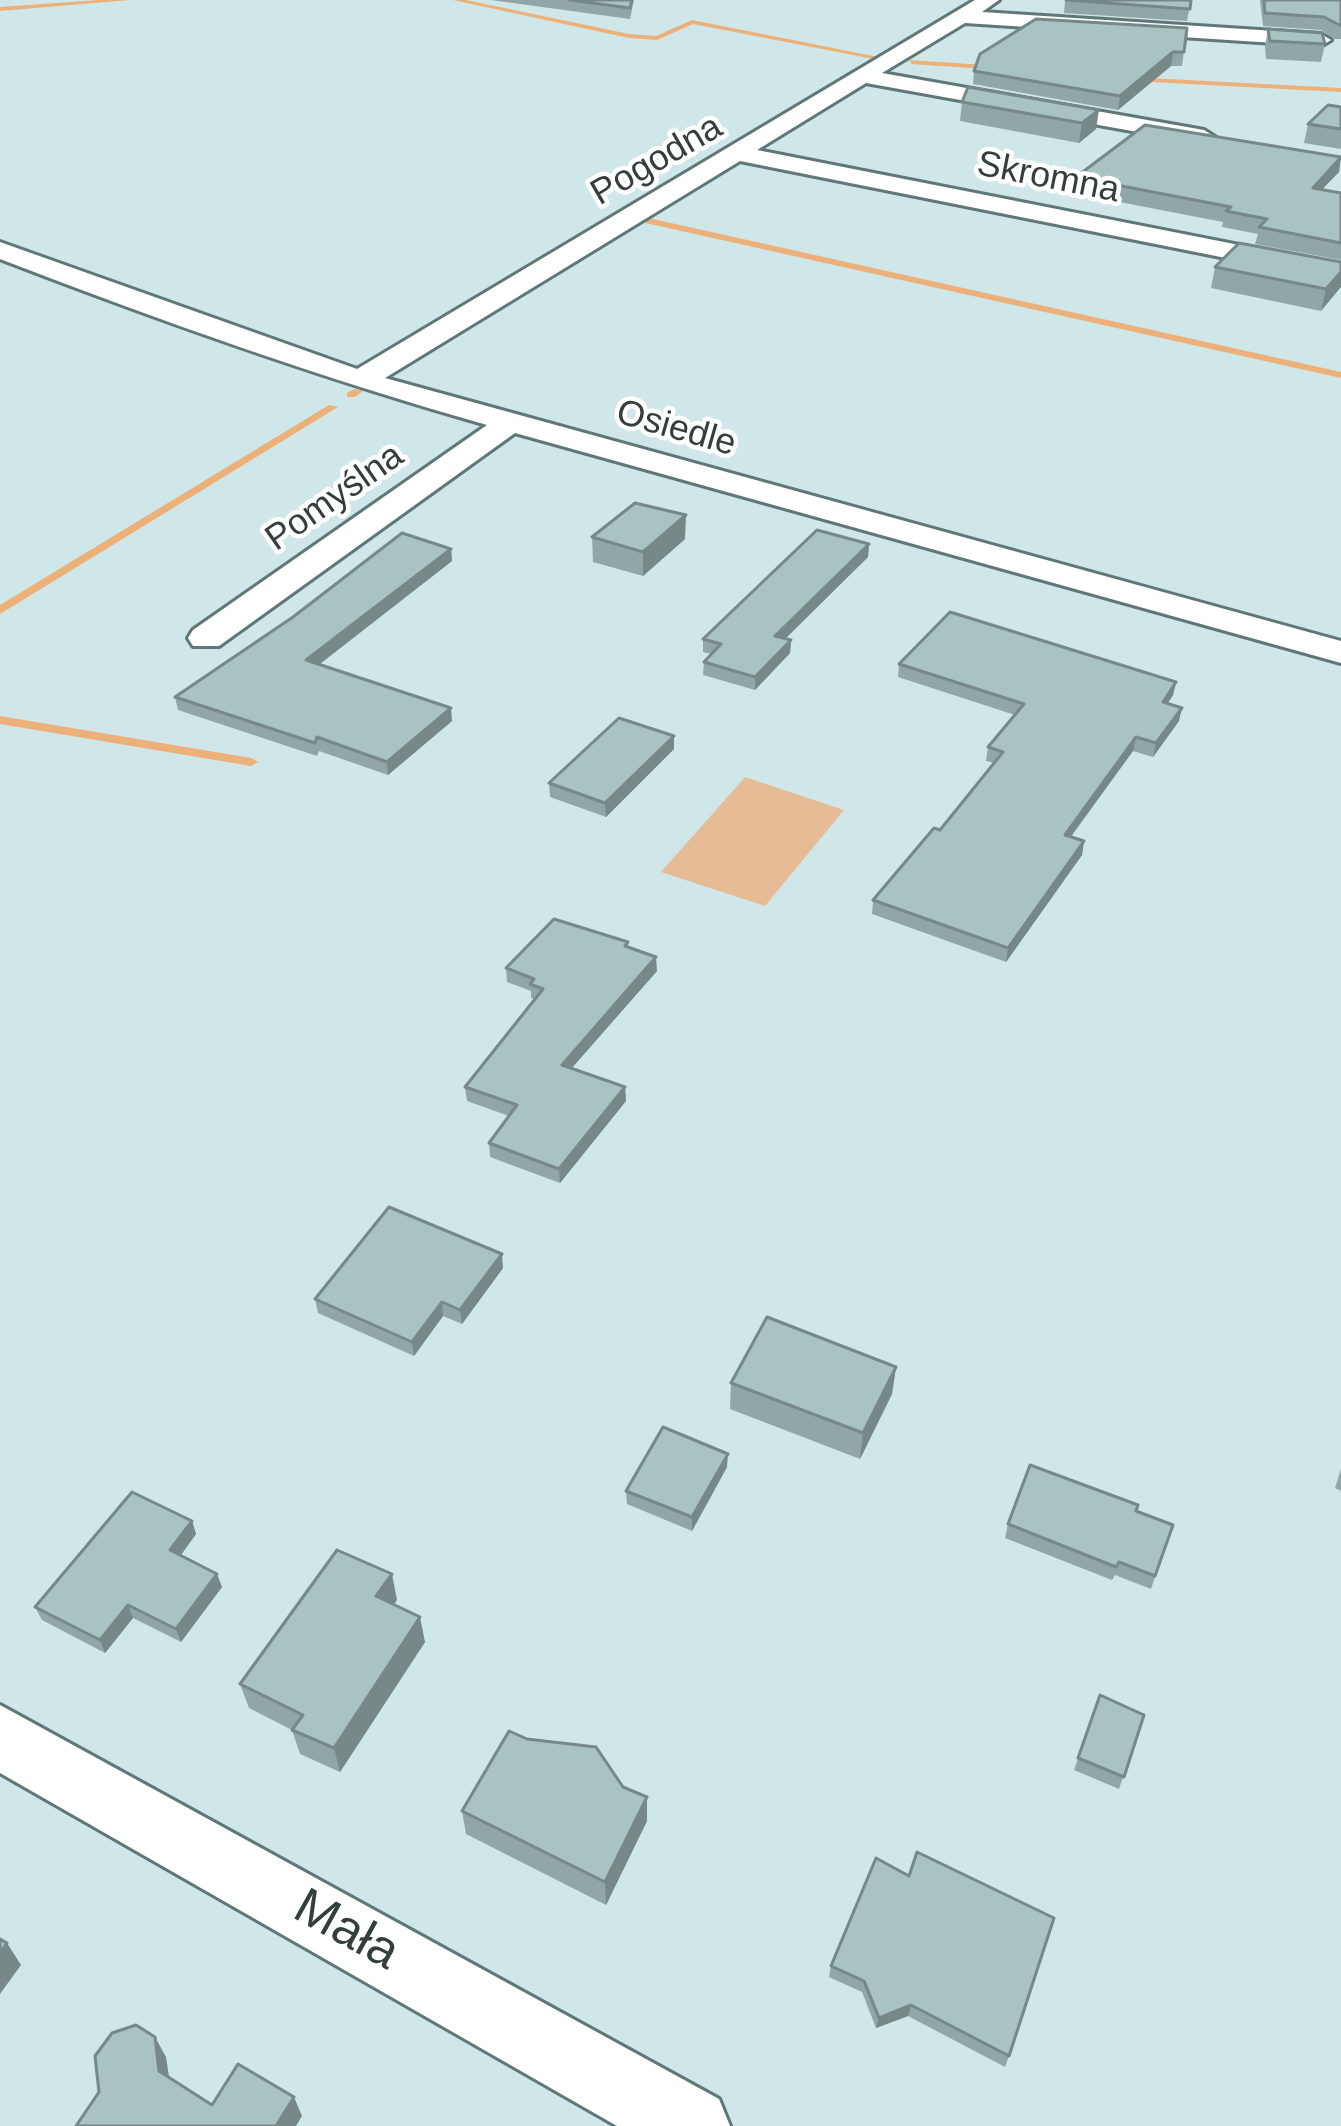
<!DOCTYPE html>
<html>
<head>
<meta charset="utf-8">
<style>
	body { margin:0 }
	canvas { display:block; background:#cfe7e8 }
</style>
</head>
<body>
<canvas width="1341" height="2126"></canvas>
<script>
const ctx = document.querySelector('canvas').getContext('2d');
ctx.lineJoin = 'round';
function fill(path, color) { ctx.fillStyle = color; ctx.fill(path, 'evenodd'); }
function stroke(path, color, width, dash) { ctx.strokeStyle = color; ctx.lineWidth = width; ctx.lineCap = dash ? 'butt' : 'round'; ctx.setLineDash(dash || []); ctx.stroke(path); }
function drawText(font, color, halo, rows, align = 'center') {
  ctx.font = font + ' Arial,sans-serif'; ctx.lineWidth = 9; ctx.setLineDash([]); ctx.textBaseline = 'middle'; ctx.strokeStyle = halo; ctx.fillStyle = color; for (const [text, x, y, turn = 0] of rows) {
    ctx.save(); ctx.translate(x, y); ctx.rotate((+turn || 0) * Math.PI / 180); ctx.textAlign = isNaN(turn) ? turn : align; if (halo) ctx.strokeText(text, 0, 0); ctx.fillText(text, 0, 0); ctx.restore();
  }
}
const green = new Path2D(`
	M745 777 844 810 765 906 661 872Z`);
const stream = new Path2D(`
	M99 0H130L0 11V7Z
	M453 0H466L629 34 656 36 692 20 883 58 879 60 693 24 657 40 629 38Z
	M909 60 999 66 1003 68 999 70 912 64Z
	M1129 77 1341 88V92L1132 81Z
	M644 217 1341 372V378L641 222V218Z
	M354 389 363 391 355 397H347V393Z
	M329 405 338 407 0 614V605Z
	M0 716 251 758 258 762 251 766 0 724Z`);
const minor = new Path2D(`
	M975 0H999L982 12 1321 34 1331 40 1321 46 965 23 882 73 1204 130 1215 137 1204 144 866 83 757 150 1341 265V281L740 161 385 378 1341 641V663L515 433 219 646H193L188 638 193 630 487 425C321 378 161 321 0 259V242L357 369Z
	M0 1705 719 2099 730 2126H617L0 1773Z`);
const wall = new Path2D(`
	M491 0H634L630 19Z
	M1191 0 1187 21 1064 13 1065 1Z
	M1260 0H1341V39H1335L1321 30 1263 26Z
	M1187 28 1182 66H1171L1118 110 973 84 974 71Z
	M1268 29 1325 44 1321 62 1266 59 1265 47Z
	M968 87 1096 129 1079 143 960 121 962 102Z
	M1341 107V149L1304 143 1308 124Z
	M1339 172 1322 189 1341 193V260L1255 244 1258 234 1222 227 1223 222 1078 194 1080 174Z
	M1341 262 1321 311 1211 288 1215 267Z
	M592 537 685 539 643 576 593 562Z
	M869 544 868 557 785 638 791 640 790 653 755 690 703 675 704 662 711 654 703 652V639Z
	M451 549 452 561 320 664 452 721 388 775 319 751 317 756 178 710 175 697Z
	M899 664 1176 682 1173 695 1168 703 1179 721 1153 757 1133 751 1071 837 1084 841 1082 855 1006 962 872 914 873 900 940 830 994 763 986 761 988 747 1015 715 898 677Z
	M674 749 606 817 550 797 549 783Z
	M628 947 657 971 572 1068 625 1087 626 1101 560 1183 490 1157 489 1143 509 1116 467 1101 465 1087 535 999 531 998V991L507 982 506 968Z
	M503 1268 462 1324 443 1316 414 1356 318 1313 315 1299Z
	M896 1367 892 1394 860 1459 730 1409 731 1383Z
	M727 1467 692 1531 627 1504 626 1491Z
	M1341 1469V1491L1335 1488Z
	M1136 1511 1173 1525 1151 1589 1115 1575 1112 1580 1005 1538 1008 1524Z
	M192 1521 196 1534 181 1555 222 1587 181 1642 133 1618 105 1653 42 1620 35 1607Z
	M397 1600 394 1604 425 1642 340 1772 300 1754 292 1730 249 1708 240 1684Z
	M1100 1695 1144 1715 1119 1789 1074 1770Z
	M623 1787 647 1797V1821L606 1905 466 1834 462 1811Z
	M876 1858 1009 2056 1005 2067 908 2016 876 2028 862 1992 829 1977 831 1966Z`);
const shadedWall = new Path2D(`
	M1173 52 1171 66 1118 110 1120 96Z
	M1099 110 1096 129 1079 143 1082 123Z
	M1341 158 1339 172 1309 203 1313 188Z
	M1341 272V287L1321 311 1326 289Z
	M686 515 685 539 643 576V552Z
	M869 544 868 557 775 649V636Z
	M451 549 452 561 308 673 306 660Z
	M791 640 790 653 755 690V677Z
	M1176 682 1173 695 1160 715 1163 702Z
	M451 708 452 721 388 775 387 762Z
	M1182 708 1179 721 1153 757 1156 743Z
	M674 736V749L606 817 605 803Z
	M1136 737 1133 751 1062 848 1065 835Z
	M1084 841 1082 855 1006 962 1008 948Z
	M656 957 657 971 562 1079V1065Z
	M625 1087 626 1101 560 1183 559 1169Z
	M502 1254 503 1268 462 1324 460 1310Z
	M442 1302 443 1316 414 1356 412 1342Z
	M896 1367 892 1394 860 1459 863 1433Z
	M728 1454 727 1467 692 1531V1517Z
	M192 1521 196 1534 175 1563 170 1550Z
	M217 1574 222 1587 181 1642 176 1629Z
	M392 1574 397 1600 382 1621 376 1596Z
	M128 1605 133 1618 105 1653 100 1640Z
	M420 1617 425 1642 340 1772 334 1748Z
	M647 1797V1821L606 1905 605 1882Z
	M7 1943 21 1965 0 1994V1953Z
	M911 2005 908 2016 876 2028 879 2018Z
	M155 2037 166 2057 171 2090 159 2071Z
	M294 2097 302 2116 296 2126H276Z`);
const building = new Path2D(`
	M570 0H632L630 8Z
	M1066 0H1191L1190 9Z
	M1264 0H1341V26L1324 17 1265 13Z
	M1036 19 1187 28 1184 52H1173L1120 96 974 71 980 54Z
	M1268 29 1322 33 1325 44 1270 41Z
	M968 87 1099 110 1082 123 962 102Z
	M1328 105 1341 107V129L1308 124Z
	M1145 125 1341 157 1313 188 1341 193V243L1259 227 1267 219 1226 211 1231 207 1080 178 1084 175 1080 174Z
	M1239 243 1341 262V272L1326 289 1215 267Z
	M635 503 686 515 643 552 592 537Z
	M817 530 869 544 775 636 791 640 755 677 704 662 721 644 703 639Z
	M402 533 451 549 306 660 451 708 387 762 317 737 315 743 175 697 293 617Z
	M950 612 1176 682 1163 702 1182 708 1156 743 1136 737 1065 835 1084 841 1008 948 873 900 934 828 940 830 1003 752 988 747 1024 704 899 664Z
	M619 718 674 736 605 803 549 783Z
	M554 919 628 942 625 946 656 957 562 1065 625 1087 559 1169 489 1143 517 1105 465 1087 543 989 530 984 534 979 506 968Z
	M389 1207 502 1254 460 1310 442 1302 412 1342 315 1299Z
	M767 1317 896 1367 863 1433 731 1383Z
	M663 1427 728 1454 692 1517 626 1491Z
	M1030 1465 1138 1505 1136 1511 1173 1525 1155 1576 1119 1562 1116 1567 1008 1524Z
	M132 1492 192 1521 170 1550 217 1574 176 1629 128 1605 100 1640 35 1607Z
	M337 1550 392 1574 376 1596 420 1617 334 1748 292 1730 303 1715 240 1684Z
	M1100 1695 1144 1715 1124 1777 1078 1758Z
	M509 1731 527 1739 596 1747 623 1787 647 1797 605 1882 462 1811Z
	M917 1852 1054 1918 1009 2056 911 2005 879 2018 864 1981 831 1966 876 1858 909 1876Z
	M0 1939 7 1943 0 1953Z
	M136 2025 155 2037 159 2071 212 2105 238 2064 294 2097 276 2126H76L99 2092 95 2056 112 2033Z`);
const farStreetnames = [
	["Pogodna",657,161,-30],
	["Skromna",1048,178,11],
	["Osiedle",676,429,16],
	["Pomyślna",335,498,-35]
];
const nearStreetnames = [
	["Mała",346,1931,29]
];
fill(green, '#e6bc96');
fill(stream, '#ecb078');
stroke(minor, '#607777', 6);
fill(minor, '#fff');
fill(wall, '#91a7a7');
fill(shadedWall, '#768888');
fill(building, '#a9c2c2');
stroke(building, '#768888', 3);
drawText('36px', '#343e3e', '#fff', farStreetnames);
drawText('51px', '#343e3e', '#fff', nearStreetnames);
</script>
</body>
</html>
